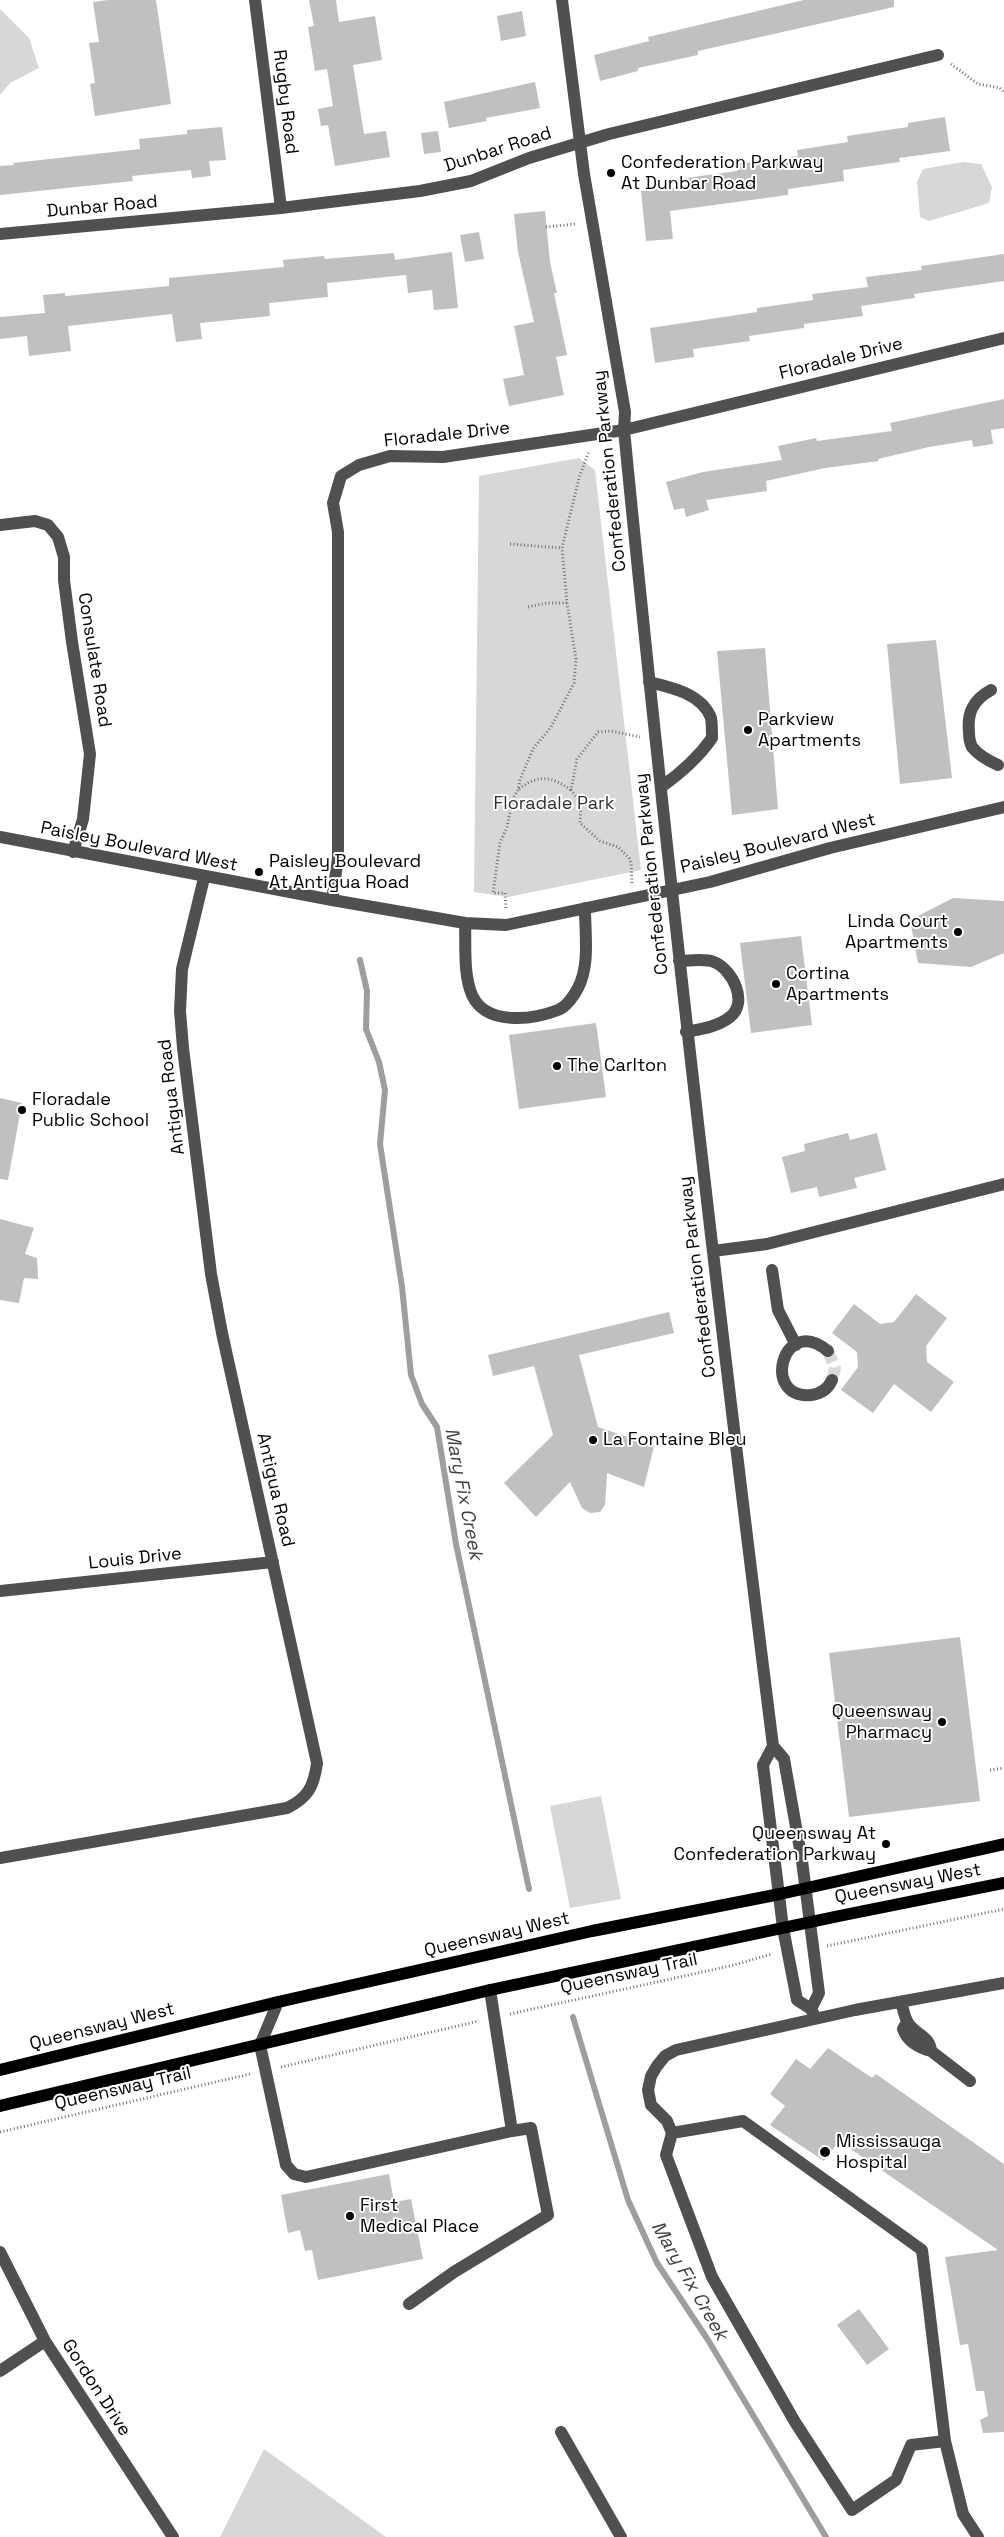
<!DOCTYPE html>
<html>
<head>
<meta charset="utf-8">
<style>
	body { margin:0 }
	canvas { display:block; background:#fff }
</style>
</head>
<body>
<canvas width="1004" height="2537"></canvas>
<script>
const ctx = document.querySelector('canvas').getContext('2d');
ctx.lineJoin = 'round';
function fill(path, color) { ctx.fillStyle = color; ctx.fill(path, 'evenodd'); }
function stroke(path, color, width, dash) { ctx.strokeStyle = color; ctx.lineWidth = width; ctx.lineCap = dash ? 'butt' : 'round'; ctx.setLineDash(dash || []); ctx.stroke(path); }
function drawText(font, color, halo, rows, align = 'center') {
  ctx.font = font + ' "Space Grotesk",sans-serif'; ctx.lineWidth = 4; ctx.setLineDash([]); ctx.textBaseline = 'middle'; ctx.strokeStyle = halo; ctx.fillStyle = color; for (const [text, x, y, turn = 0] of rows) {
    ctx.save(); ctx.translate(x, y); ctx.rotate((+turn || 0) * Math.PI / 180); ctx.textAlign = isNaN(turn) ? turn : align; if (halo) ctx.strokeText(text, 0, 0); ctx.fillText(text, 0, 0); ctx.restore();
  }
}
const green = new Path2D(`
	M0 9 29 38 39 68 10 83 0 95Z
	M963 162 981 164 992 187 989 203 929 221 920 217 917 182 923 169Z
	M579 458 595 470 641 870 508 897 474 892 479 476Z
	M601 1796 621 1899 570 1908 550 1806Z
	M264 2449 386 2537H220Z`);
const stream = new Path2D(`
	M360 960 367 991 366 1029 379 1062 385 1090 380 1144 402 1287 411 1375 422 1404 437 1427 456 1544 529 1889
	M573 2017 628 2200 657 2263 708 2340 826 2537`);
const building = new Path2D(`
	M108 0H156L171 104 95 116 90 84 95 83 89 43 99 42 93 2Z
	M309 0H336L339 22 375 16 382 60 353 65 364 134 386 131 390 157 335 166 328 125 321 126 318 109 333 106 327 69 315 71 308 27 314 26Z
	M804 0H894V7L698 51V55L638 68V71L600 81 594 55 649 41 648 37Z
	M522 11 526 36 501 41 497 16Z
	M535 82 540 108 486 118 487 121 449 128 444 102Z
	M945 117 950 151 899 158 900 162 843 170 844 181 788 189V195L670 211 673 239 646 241 641 191 687 186 686 178 737 171 736 164 798 156 797 150 848 142 847 136 908 127V123Z
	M222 127 226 160 209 161 211 176 192 178 191 170 132 176 133 181 0 195V166L14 165 13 163 140 149 139 139 187 134V130Z
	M438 131 441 152 424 154 421 133Z
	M545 211 550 262 557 293H554L567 355 556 357 564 395 509 406 503 379 524 375 514 326 534 322 518 252 514 214Z
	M479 232 484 259 465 262 460 235Z
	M452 252 458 308 434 310 432 290 408 293 406 275 327 283 328 297 269 303 270 316 200 323 202 339 176 342 172 314 68 326 71 351 29 356 27 336 0 339V317L45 313 43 295 65 293V296L169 286V278L284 267 283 260 324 256 325 259 394 253 395 260Z
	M1004 254V281L914 294 915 298 861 306 863 316 804 324V328L749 336 750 341 693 349 694 357 655 363 650 328 757 312V308L813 300 812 294 868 287 866 277 922 270 921 266Z
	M1004 399V428L991 430 993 444 973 447 972 440 929 447 878 459 879 461 825 468 766 481 767 491 706 500 709 510 686 517 684 508 674 510 666 482 703 472 782 460 778 446 816 438 817 441 892 431 890 423Z
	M936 640 952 778 900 784 887 644Z
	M765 648 778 809 732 815 717 651Z
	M953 898 1004 901V953L971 967 918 963 910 920Z
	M801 936 812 1025 751 1033 740 943Z
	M596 1023 606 1097 519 1109 509 1035Z
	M0 1098 22 1103 8 1180 0 1179Z
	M848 1133 850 1140 877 1133 886 1170 854 1178 857 1188 819 1197 817 1187 791 1193 782 1157 805 1151 804 1144Z
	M0 1219 34 1228 25 1254 37 1258 38 1279 24 1278 19 1303 0 1300Z
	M916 1294 947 1318 926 1346 927 1362 954 1382 931 1412 894 1384 873 1413 841 1390 858 1367 857 1352 832 1333 854 1304 880 1324 894 1322Z
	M669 1312 674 1333 579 1355 598 1427 654 1446 644 1487 607 1473 605 1505 600 1512 590 1513 582 1508 570 1482 536 1517 504 1483 553 1435 534 1366 493 1376 488 1355Z
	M960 1637 980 1801 849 1817 829 1653Z
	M828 2048 872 2078 876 2074 1004 2164V2432L983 2433 980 2420 988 2416 984 2391H976L968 2344 960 2345 945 2257 998 2250 839 2141 824 2161 770 2125 785 2106 770 2094 796 2059 810 2069Z
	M389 2174 394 2202 411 2199 423 2259 318 2280 312 2250 305 2251 300 2230 288 2233 281 2195Z
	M859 2309 889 2349 867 2365 837 2325Z`);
const minorTunnel = new Path2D(`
	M828 1351 835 1368 832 1380`);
const path = new Path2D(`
	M951 64 978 84 1000 88 1004 92
	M546 227 576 224
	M510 544 562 548
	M528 607 547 603H567
	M519 789C539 774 551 776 571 790
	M632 883 631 863 629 858 618 847 600 841 580 823 581 803 571 790 577 759 598 732 611 731 640 737
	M506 908 505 893H493L500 843 507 827 513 798 518 790 520 780 533 749 551 727 574 683 576 659 567 603 562 548 579 478 589 451
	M990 1770 1004 1768
	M827 1946 1004 1909
	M510 2014 730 1966 772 1954
	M281 2067 479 2021
	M0 2132 250 2074`);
const minor = new Path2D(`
	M255 0 281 208
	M562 0 584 174 625 412 624 430C667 869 718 1308 773 1746L784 1759 802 1861 819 1993 811 2009
	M0 234 281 208 420 191 471 181 529 158 609 134 938 55
	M0 525 35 521 48 525 58 537 64 557V580L72 642 90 754 83 819 73 852
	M649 682C671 687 702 694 711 718 712 724 712 732 712 738 698 758 681 773 661 787
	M991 690C973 700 967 713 969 732 969 737 970 743 972 747 979 756 989 761 998 765
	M0 837 332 900 465 923 506 925 710 882 830 848 1004 807
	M332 900 338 858V532L333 503 341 476 359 465 390 456 443 457 624 430 1004 338
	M465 923C466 945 463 974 472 995 486 1026 532 1020 558 1010 566 1007 574 996 578 988 590 965 585 934 585 908
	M679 961C689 961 704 958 714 962 732 969 749 1002 730 1017 717 1027 702 1029 686 1032
	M713 1251 767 1244 1004 1184
	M772 1270 778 1310 796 1345
	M828 1351C782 1313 761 1400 811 1395 820 1394 828 1389 832 1380
	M0 1591 273 1562
	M773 1746 763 1765 783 1928 797 2000 811 2009 814 2015
	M0 1858 287 1808C308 1798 314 1786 317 1763L222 1333 211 1274 183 1048 180 1011 182 969 204 878
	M278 2002 260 2045 286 2165 294 2174 306 2177 512 2131
	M901 2002C903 2008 904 2015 907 2021 913 2034 930 2035 931 2051 919 2048 907 2041 903 2029L907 2022
	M931 2051 970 2081
	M672 2133 743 2121 922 2250 945 2441 963 2514 978 2537
	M0 2252 45 2341 173 2537
	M409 2304 454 2272 548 2215 531 2128 512 2131 490 1990
	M0 2371 45 2341
	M561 2432 621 2537
	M945 2441 911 2445 896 2480 852 2510 795 2422 712 2277 666 2155 672 2133 667 2121 651 2105 648 2090 651 2076 657 2066 665 2056 676 2050 855 2010 1004 1983`);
const major = new Path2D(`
	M0 2070 278 2002 592 1931 780 1894 1004 1844
	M0 2106 490 1990 839 1916 1004 1883`);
const markers = [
	[611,173,5,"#000"],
	[748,730,5,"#000"],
	[259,872,5,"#000"],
	[958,932,5,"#000"],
	[776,984,5,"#000"],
	[557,1066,5,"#000"],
	[22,1110,5,"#000"],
	[593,1440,5,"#000"],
	[942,1722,5,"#000"],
	[886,1844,5,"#000"],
	[825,2152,6,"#000"],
	[350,2216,5,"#000"]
];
const streetNames = [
	["Rugby Road",285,102,83],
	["Dunbar Road",498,150,-18],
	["Dunbar Road",102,207,-5],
	["Floradale Drive",841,359,-14],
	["Floradale Drive",447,435,-6],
	["Confederation Parkway",610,471,-96],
	["Consulate Road",94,660,81],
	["Paisley Boulevard West",778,844,-14],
	["Paisley Boulevard West",139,847,11],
	["Confederation Parkway",652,874,-96],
	["Antigua Road",172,1097,-97],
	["Confederation Parkway",698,1277,-97],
	["Antigua Road",275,1490,77],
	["Louis Drive",135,1559,-6],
	["Queensway West",908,1884,-11],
	["Queensway West",497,1935,-13],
	["Queensway Trail",629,1974,-12],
	["Queensway West",102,2027,-14],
	["Queensway Trail",123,2089,-13],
	["Gordon Drive",96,2388,57]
];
const poiNames = [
	["Confederation Parkway",621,163],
	["At Dunbar Road",621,184],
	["Parkview",758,720],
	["Apartments",758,741],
	["Paisley Boulevard",269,862],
	["At Antigua Road",269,883],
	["Linda Court",948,922,"right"],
	["Apartments",948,943,"right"],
	["Cortina",786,974],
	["Apartments",786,995],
	["The Carlton",567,1066],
	["Floradale",32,1100],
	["Public School",32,1121],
	["La Fontaine Bleu",603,1440],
	["Queensway",932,1712,"right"],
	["Pharmacy",932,1733,"right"],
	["Queensway At",876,1834,"right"],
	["Confederation Parkway",876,1855,"right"],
	["Mississauga",836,2142],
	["Hospital",836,2163],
	["First",360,2206],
	["Medical Place",360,2227]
];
const parkNames = [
	["Floradale Park",554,804]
];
const waterNames = [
	["Mary Fix Creek",463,1494,79],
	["Mary Fix Creek",689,2281,60]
];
fill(green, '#d7d7d7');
stroke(stream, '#9e9e9e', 6);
fill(building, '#c0c0c0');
stroke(minorTunnel, '#d9d9d9', 12, [12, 6]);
stroke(path, '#727272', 3, [1, 2.5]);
stroke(minor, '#505050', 12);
stroke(major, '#000', 12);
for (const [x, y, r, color] of markers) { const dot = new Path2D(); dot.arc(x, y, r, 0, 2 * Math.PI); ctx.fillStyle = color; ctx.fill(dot); stroke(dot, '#fff', 2); }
drawText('18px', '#000', '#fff', streetNames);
drawText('18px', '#000', '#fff', poiNames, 'left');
drawText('18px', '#2e2e2e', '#fff', parkNames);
drawText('italic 19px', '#3f3f3f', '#fff', waterNames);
</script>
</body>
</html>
